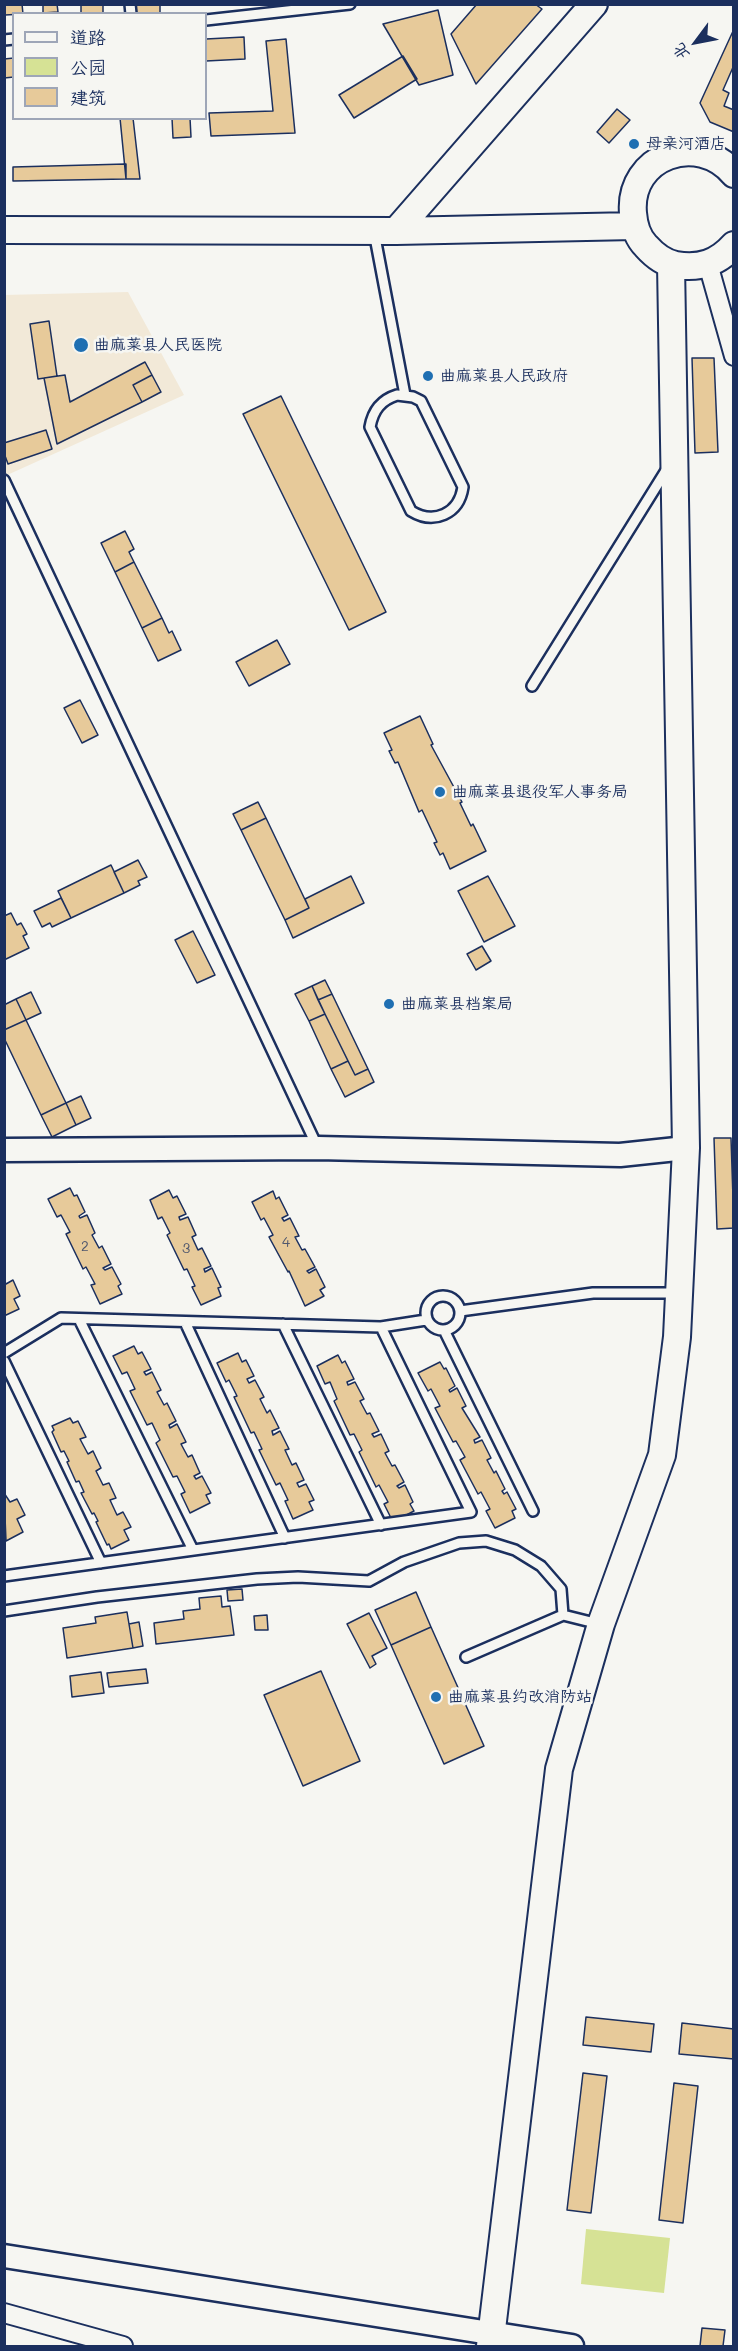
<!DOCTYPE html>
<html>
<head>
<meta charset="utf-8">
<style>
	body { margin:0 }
	#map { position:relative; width:738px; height:2351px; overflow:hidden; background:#f6f6f2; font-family:Mali,"LXGW WenKai TC",sans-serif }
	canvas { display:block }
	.frame { position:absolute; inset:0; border:6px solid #1b2f5e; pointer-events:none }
	.legend { position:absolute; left:12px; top:12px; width:195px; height:108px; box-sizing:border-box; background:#f6f6f2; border:2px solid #9ea6b7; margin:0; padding:8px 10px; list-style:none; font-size:18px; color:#1b2f5e }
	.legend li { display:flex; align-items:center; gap:12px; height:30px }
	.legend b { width:30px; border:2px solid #9ea6b7 }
	.north { position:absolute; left:666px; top:12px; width:60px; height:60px; -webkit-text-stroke:4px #f6f6f2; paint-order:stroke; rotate:238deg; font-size:16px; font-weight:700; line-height:24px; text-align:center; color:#1b2f5e }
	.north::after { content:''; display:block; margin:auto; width:21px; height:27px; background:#1b2f5e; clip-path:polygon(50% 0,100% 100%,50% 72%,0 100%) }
</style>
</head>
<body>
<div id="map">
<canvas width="738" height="2351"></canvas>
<div class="frame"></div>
<ul class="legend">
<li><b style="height:8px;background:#f6f6f2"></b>道路</li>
<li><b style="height:16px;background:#d6e295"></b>公园</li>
<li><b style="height:16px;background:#e7ca9a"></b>建筑</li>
</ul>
<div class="north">北</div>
</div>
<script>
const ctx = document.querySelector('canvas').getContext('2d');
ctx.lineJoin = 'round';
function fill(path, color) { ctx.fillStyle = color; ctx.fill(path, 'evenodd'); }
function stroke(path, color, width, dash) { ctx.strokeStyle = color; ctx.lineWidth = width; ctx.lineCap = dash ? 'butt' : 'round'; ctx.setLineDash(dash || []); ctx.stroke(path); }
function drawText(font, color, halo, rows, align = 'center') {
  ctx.font = font + ' Mali,"LXGW WenKai TC",sans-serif'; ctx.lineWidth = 5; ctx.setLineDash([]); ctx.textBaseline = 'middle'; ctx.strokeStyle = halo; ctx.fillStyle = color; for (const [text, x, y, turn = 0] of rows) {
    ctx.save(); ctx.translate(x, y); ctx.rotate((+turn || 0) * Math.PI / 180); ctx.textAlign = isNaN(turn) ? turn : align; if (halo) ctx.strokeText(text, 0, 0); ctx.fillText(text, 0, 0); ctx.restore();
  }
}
const built = new Path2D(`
	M128 292 184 395 5 476 4 295Z`);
const green = new Path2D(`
	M586 2229 670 2238 664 2293 581 2284Z`);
const building = new Path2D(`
	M4 4H22L23 14 5 15Z
	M43 4H57L58 12 43 13Z
	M81 4H103V14H81Z
	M135 4H160V13L136 14Z
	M477 4H535L542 9 476 84 451 34Z
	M438 10 453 75 419 85 383 24Z
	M734 29V65L723 90 729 93 724 106 734 110V132L710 122 700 103Z
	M244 37 245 59 206 61V39Z
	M286 39 295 133 211 136 209 113 273 111 266 41Z
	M403 56 417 79 354 118 339 95Z
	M14 58V77L4 78V59Z
	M617 109 630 120 609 143 597 132Z
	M120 118H133L140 179H126Z
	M172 118H190L191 137 173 138Z
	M126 164V179L13 181V167Z
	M49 321 57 376 38 379 30 324Z
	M692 358H714L718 452 695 453Z
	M145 362 152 375 133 385 142 402 57 444 44 378 65 375 70 402Z
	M152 375 161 392 142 402 133 385Z
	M281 396 386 612 349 630 243 414Z
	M46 430 52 449 8 464 4 453V443Z
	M125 531 134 549 129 552 134 562 115 572 101 543Z
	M134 562 162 618 142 628 115 572Z
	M162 618 169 633 172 631 181 650 158 661 142 628Z
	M277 640 290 664 249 686 236 662Z
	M80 700 98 735 82 743 64 708Z
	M420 716 433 744 431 745 462 802 460 803 471 826 473 824 486 851 450 869 443 853 440 855 434 843 437 842 422 810 419 812 398 762 395 763 389 751 392 750 384 733Z
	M258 802 266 818 241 830 233 814Z
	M266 818 309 908 285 920 241 830Z
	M138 860 147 877 138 881 140 885 124 893 114 872Z
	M111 865 124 893 71 918 58 891Z
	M351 876 364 903 293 938 285 920 309 908 305 899Z
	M488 876 515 926 484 942 458 891Z
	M61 898 71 918 52 927 50 923 42 927 34 911Z
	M11 913 17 925 21 923 27 934 23 936 29 948 4 960V916Z
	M193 931 215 975 197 983 175 940Z
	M482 946 491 961 476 970 467 954Z
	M325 980 332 994 318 1000 312 986Z
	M312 986 325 1014 309 1021 295 994Z
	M31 992 41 1013 26 1020 16 999Z
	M332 994 368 1069 355 1075 318 1000Z
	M16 999 26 1020 4 1030V1005Z
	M325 1014 348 1061 331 1069 309 1021Z
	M26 1020 66 1103 41 1115 4 1038V1030Z
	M348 1061 355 1075 368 1069 374 1082 345 1097 331 1069Z
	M81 1096 91 1118 76 1125 66 1103Z
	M66 1103 76 1125 52 1137 41 1115Z
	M714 1138H731L734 1228 717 1229Z
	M70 1188 74 1196 77 1195 85 1212 79 1216 80 1218 87 1215 95 1233 92 1235 99 1248 102 1246 111 1264 103 1268 105 1270 112 1267 121 1284 118 1286 122 1294 100 1304 91 1285 95 1284 86 1267 83 1269 66 1234 70 1232 61 1215 57 1217 48 1199Z
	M169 1190 173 1198 177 1196 186 1214 179 1217 180 1220 188 1217 196 1235 192 1237 198 1250 202 1248 211 1266 204 1269 205 1272 212 1268 221 1287 218 1288 221 1296 201 1305 192 1287 195 1286 187 1269 184 1270 167 1235 170 1233 162 1217 158 1219 150 1200Z
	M273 1191 276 1199 279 1197 288 1215 282 1218 284 1221 290 1218 299 1236 295 1237 302 1250 305 1249 315 1267 307 1271 309 1273 316 1269 325 1287 320 1290 324 1296 305 1306 289 1271 288 1272 269 1237 273 1235 264 1218 261 1220 252 1202Z
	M4 1280 6 1284 13 1280 20 1296 14 1299 19 1309 4 1316Z
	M134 1346 138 1354 142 1352 151 1369 144 1372 146 1375 152 1372 161 1390 157 1392 164 1405 167 1403 176 1421 169 1425 170 1428 177 1424 186 1442 181 1444 188 1457 192 1455 200 1473 194 1476 196 1479 202 1476 211 1493 206 1495 210 1503 190 1513 181 1494 185 1492 177 1476 173 1477 156 1443 160 1440 152 1423 147 1425 130 1391 135 1389 127 1372 122 1374 113 1356Z
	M238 1353 242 1362 246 1360 254 1376 247 1379 249 1383 255 1380 264 1397 260 1399 267 1413 270 1410 279 1428 272 1431 273 1435 280 1431 289 1449 285 1450 292 1465 296 1463 304 1480 297 1483 299 1487 306 1484 314 1500 309 1502 313 1510 293 1519 285 1501 288 1500 280 1483 276 1485 259 1450 262 1449 254 1432 251 1433 234 1397 237 1396 229 1380 226 1382 217 1363Z
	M338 1355 342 1363 345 1361 354 1379 347 1382 348 1385 355 1382 364 1399 360 1401 367 1414 370 1413 379 1431 372 1434 374 1437 381 1434 389 1451 385 1453 392 1466 395 1465 404 1482 397 1486 399 1488 405 1485 413 1502 410 1504 414 1511 393 1522 384 1504 388 1502 379 1485 376 1487 359 1452 362 1450 354 1434 350 1435 334 1401 337 1399 330 1382 325 1384 317 1366Z
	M440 1362 444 1369 446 1368 455 1386 449 1390 450 1392 457 1388 466 1406 462 1408 480 1437 474 1440 475 1443 482 1440 491 1458 487 1460 494 1473 496 1471 505 1489 502 1491 504 1494 507 1492 516 1509 512 1511 515 1518 495 1528 486 1511 490 1509 481 1492 478 1494 460 1460 465 1457 456 1441 453 1442 435 1408 440 1406 431 1389 428 1391 418 1373Z
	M70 1418 73 1423 78 1421 86 1437 80 1439 88 1454 93 1451 101 1468 96 1471 103 1485 109 1483 116 1498 110 1500 117 1515 123 1512 131 1527 124 1530 129 1540 111 1549 109 1544 107 1545 96 1522 98 1521 94 1513 92 1514 81 1493 84 1492 79 1481 76 1482 67 1462 69 1461 64 1451 61 1452 52 1432 54 1430 52 1426Z
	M4 1493 10 1502 17 1499 25 1515 17 1519 23 1532 6 1541Z
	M242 1589 243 1600 228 1601 227 1590Z
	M416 1592 431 1627 391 1645 375 1610Z
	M221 1596 222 1607 230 1606 234 1635 156 1644 154 1623 184 1619 183 1611 200 1609 199 1598Z
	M127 1612 133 1648 67 1658 63 1628 96 1623 95 1617Z
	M369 1613 387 1648 372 1656 376 1664 370 1668 347 1624Z
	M267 1615 268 1630H255L254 1616Z
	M139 1622 143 1646 133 1648 129 1624Z
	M431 1627 484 1746 444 1764 391 1645Z
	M146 1669 148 1683 109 1687 107 1673Z
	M321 1671 360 1761 303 1786 264 1695Z
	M101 1672 104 1693 72 1697 70 1676Z
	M586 2017 654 2024 651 2052 583 2045Z
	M682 2023 734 2029V2059L679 2054Z
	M583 2073 607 2076 591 2213 567 2210Z
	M674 2083 698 2086 683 2223 659 2220Z
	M702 2328 725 2330 723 2346H700Z`);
const service = new Path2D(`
	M130 4 131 14
	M206 20 350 4
	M4 40 14 39
	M374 232 405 395
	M397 395 413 397 421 401 463 487C459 514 434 525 411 511L370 427C373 410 381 400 397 395Z
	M4 480 317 1146
	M532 686 667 469
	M426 1313a17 17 0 1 1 34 0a17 17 0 1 1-34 0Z
	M460 1311 593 1293H678
	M79 1319 193 1550
	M185 1322 285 1538
	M283 1324 381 1525
	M444 1330 533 1511
	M4 1353 61 1318 381 1327 426 1320
	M4 1361 101 1563
	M4 1576 471 1512 381 1327
	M4 1611 97 1597 257 1579 298 1577 369 1581 404 1562 459 1543 486 1541 515 1550 541 1566 561 1589 563 1615
	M466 1657 563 1615 599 1624`);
const minor = new Path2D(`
	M708 264 734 356
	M4 2313 123 2346`);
const tertiary = new Path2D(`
	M4 1150 318 1148 620 1155 686 1148
	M4 2256 572 2346`);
const secondary = new Path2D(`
	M734 174C698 131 628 156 633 213 634 226 637 237 646 246 654 255 664 263 676 265 700 269 718 263 734 245
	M4 230 396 231 634 226
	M396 231 594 4
	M490 2346 559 1769 601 1624 662 1455 677 1337 686 1148 671 264`);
const markers = [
	[634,144,6,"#1f6fb2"],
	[81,345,8,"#1f6fb2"],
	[428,376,6,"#1f6fb2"],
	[440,792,6,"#1f6fb2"],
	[389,1004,6,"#1f6fb2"],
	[436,1697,6,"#1f6fb2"]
];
const numberNames = [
	["4",286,1243],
	["2",85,1247],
	["3",186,1249]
];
const poiNames = [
	["母亲河酒店",646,144],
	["曲麻莱县人民医院",94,345],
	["曲麻莱县人民政府",440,376],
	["曲麻莱县退役军人事务局",452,792],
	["曲麻莱县档案局",401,1004],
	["曲麻莱县约改消防站",448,1697]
];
fill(built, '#f2e9d8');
fill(green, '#d6e295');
fill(building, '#e7ca9a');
stroke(building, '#1b2f5e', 1.5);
stroke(service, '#1b2f5e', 14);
stroke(minor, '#1b2f5e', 22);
stroke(tertiary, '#1b2f5e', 27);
stroke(secondary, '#1b2f5e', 30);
stroke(service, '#f6f6f2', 9);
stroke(minor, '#f6f6f2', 18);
stroke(tertiary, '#f6f6f2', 22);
stroke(secondary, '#f6f6f2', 26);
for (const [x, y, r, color] of markers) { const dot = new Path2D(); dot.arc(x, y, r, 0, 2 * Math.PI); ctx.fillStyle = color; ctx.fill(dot); stroke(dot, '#f6f6f2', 2); }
drawText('14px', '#4e566d', null, numberNames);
drawText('16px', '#1b2f5e', '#f6f6f2', poiNames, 'left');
</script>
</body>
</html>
